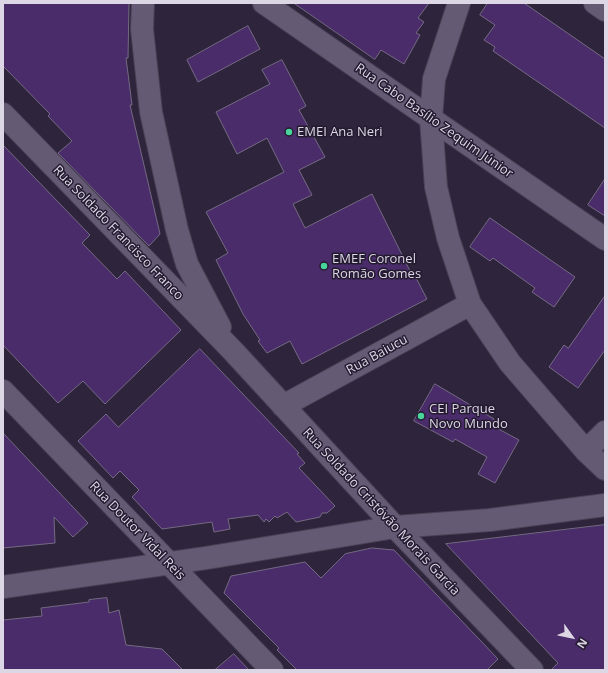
<!DOCTYPE html>
<html>
<head>
<meta charset="utf-8">
<style>
	body { margin:0 }
	#map { position:relative; width:608px; height:673px; overflow:hidden; background:#2e243b; font-family:"Open Sans",sans-serif }
	canvas { display:block }
	.frame { position:absolute; inset:0; border:4px solid #dcd6e5; pointer-events:none }
	.north { position:absolute; left:552px; top:617px; width:40px; height:40px; -webkit-text-stroke:3px #241b31; paint-order:stroke; rotate:123deg; font-size:11px; font-weight:700; line-height:16px; text-align:center; color:#dcd6e5 }
	.north::after { content:''; display:block; margin:auto; width:14px; height:18px; background:#dcd6e5; clip-path:polygon(50% 0,100% 100%,50% 72%,0 100%) }
</style>
</head>
<body>
<div id="map">
<canvas width="608" height="673"></canvas>
<div class="frame"></div>
<div class="north">N</div>
</div>
<script>
const ctx = document.querySelector('canvas').getContext('2d');
ctx.lineJoin = 'round';
function fill(path, color) { ctx.fillStyle = color; ctx.fill(path, 'evenodd'); }
function stroke(path, color, width, dash) { ctx.strokeStyle = color; ctx.lineWidth = width; ctx.lineCap = dash ? 'butt' : 'round'; ctx.setLineDash(dash || []); ctx.stroke(path); }
function drawText(font, color, halo, rows, align = 'center') {
  ctx.font = font + ' "Open Sans",sans-serif'; ctx.lineWidth = 3; ctx.setLineDash([]); ctx.textBaseline = 'middle'; ctx.strokeStyle = halo; ctx.fillStyle = color; for (const [text, x, y, turn = 0] of rows) {
    ctx.save(); ctx.translate(x, y); ctx.rotate((+turn || 0) * Math.PI / 180); ctx.textAlign = isNaN(turn) ? turn : align; if (halo) ctx.strokeText(text, 0, 0); ctx.fillText(text, 0, 0); ctx.restore();
  }
}
const building = new Path2D(`
	M3 3H129L128 58H126L132 105H130L160 234 149 246 58 153 72 141 48 116 50 114 3 66Z
	M294 3H429L418 18 424 22 416 33 420 35 404 64 381 50 375 59Z
	M488 3H524L605 59V128L493 51 495 47 484 40 495 25 480 15Z
	M248 26 260 49 198 82 187 60Z
	M282 60 306 106 299 110 325 157 299 170 312 195 293 204 305 228 372 194 411 273 413 272 427 299 302 364 290 341 267 353 258 341 260 340 243 314 216 260 228 253 206 212 284 172 267 138 237 154 216 112 270 84 262 70Z
	M3 145 90 235 82 243 117 279 125 271 181 330 105 404 83 381 58 403 3 345Z
	M605 179V216L588 205Z
	M490 218 575 277 554 307 532 292 535 288 493 258 490 261 470 247Z
	M605 296V350L578 388 549 367 564 345 568 348Z
	M200 349 299 453 297 454 305 463 299 468 335 506 327 513H322L320 517 296 522 287 512 277 518 275 516 269 522 266 519 264 522 258 515 228 519 230 529 214 532 212 522 162 529 132 497 139 490 120 471 113 478 78 441 106 414 118 427Z
	M435 384 494 419 491 425 519 440 495 483 478 474 487 457 455 439 453 442 414 421Z
	M3 433 88 523 73 537 54 517 55 543 3 548Z
	M605 525V670H551L558 663 446 544Z
	M372 548 394 550 498 659 487 670H297L277 650 279 648 224 593 231 576 305 562 321 578 345 554Z
	M107 598 109 613 119 610 126 645 162 649 183 670H3V620L42 616 41 608 89 602V600Z
	M234 654 249 670H215Z`);
const minor = new Path2D(`
	M143 3 142 29 151 112 177 230 187 264 220 327
	M264 3 605 239
	M459 3 434 79 431 119 436 187 448 238 470 304 510 363 586 451 605 469
	M595 3 605 10
	M3 114 233 351 395 527 532 670
	M3 391 272 670
	M283 406 470 304
	M586 451 605 432
	M3 587 206 558 395 527 490 520 605 505`);
const markers = [
	[289,132,4,"#49d49c"],
	[324,266,4,"#49d49c"],
	[421,416,4,"#49d49c"]
];
const streetNames = [
	["Rua Cabo Basílio Zequim Júnior",434,121,35],
	["Rua Soldado Francisco Franco",118,233,46],
	["Rua Baiucu",377,355,-29],
	["Rua Soldado Cristóvão Morais Garcia",381,512,47],
	["Rua Doutor Vidal Reis",137,531,46]
];
const poiNames = [
	["EMEI Ana Neri",297,132],
	["EMEF Coronel",332,259],
	["Romão Gomes",332,274],
	["CEI Parque",429,409],
	["Novo Mundo",429,424]
];
fill(building, '#492c69');
stroke(building, '#756a84', 1);
stroke(minor, '#494155', 24);
stroke(minor, '#655a74', 22);
for (const [x, y, r, color] of markers) { const dot = new Path2D(); dot.arc(x, y, r, 0, 2 * Math.PI); ctx.fillStyle = color; ctx.fill(dot); stroke(dot, '#241b31', 1.5); }
drawText('13px', '#dcd6e5', '#241b31', streetNames);
drawText('13px', '#dcd6e5', '#241b31', poiNames, 'left');
</script>
</body>
</html>
